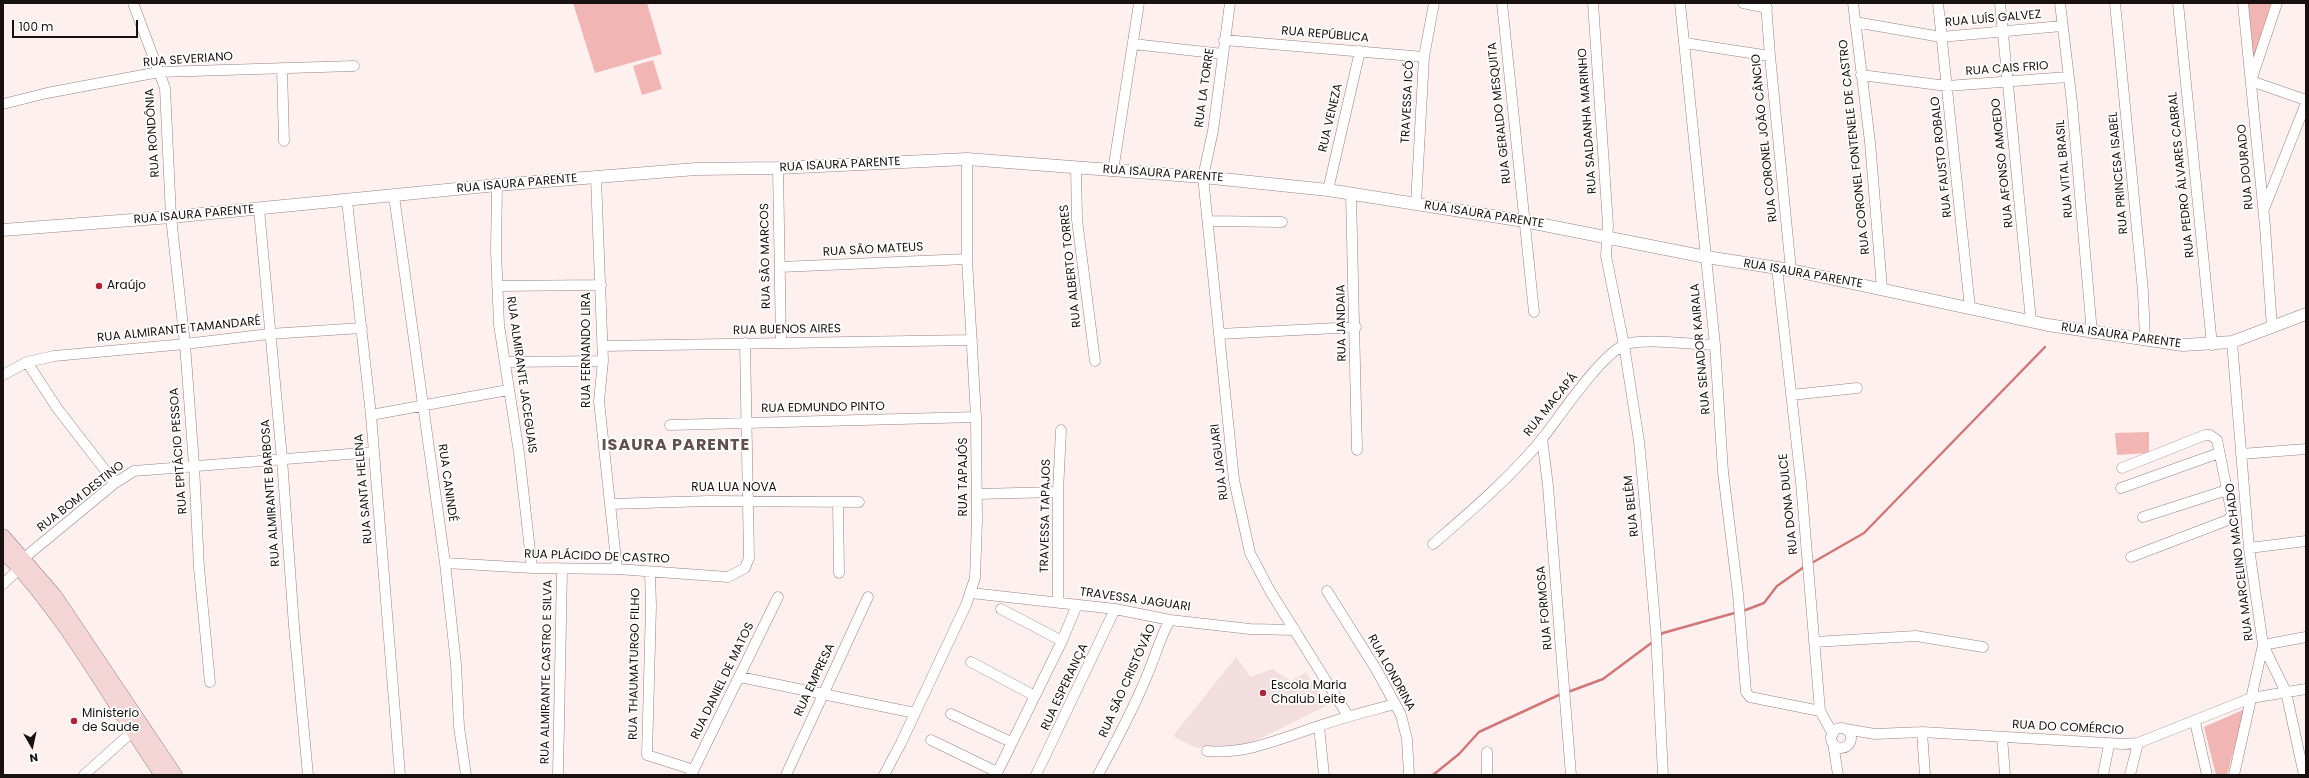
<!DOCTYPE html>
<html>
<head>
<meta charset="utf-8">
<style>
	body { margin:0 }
	#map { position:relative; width:2309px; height:778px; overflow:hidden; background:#fff0f0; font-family:Poppins,sans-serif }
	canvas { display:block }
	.frame { position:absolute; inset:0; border:4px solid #191111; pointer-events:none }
	.north { position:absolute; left:12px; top:726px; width:40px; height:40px; -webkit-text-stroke:3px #fff; paint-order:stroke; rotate:171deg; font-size:11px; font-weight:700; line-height:16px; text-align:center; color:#191111 }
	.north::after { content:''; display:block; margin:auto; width:14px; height:18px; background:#191111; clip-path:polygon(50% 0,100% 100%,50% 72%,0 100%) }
	.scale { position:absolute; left:12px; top:20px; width:126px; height:18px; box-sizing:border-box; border:2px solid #191111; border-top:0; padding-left:5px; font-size:12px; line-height:14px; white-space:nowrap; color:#191111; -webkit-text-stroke:3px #fff; paint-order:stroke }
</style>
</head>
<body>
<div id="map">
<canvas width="2309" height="778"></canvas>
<div class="frame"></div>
<div class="north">N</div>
<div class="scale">100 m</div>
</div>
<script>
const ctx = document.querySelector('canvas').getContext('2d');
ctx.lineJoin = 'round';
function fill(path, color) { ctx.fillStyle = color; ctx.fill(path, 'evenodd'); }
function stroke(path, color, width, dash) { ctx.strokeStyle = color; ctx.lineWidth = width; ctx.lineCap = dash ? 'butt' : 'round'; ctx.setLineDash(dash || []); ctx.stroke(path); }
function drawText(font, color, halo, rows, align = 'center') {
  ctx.font = font + ' Poppins,sans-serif'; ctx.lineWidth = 3.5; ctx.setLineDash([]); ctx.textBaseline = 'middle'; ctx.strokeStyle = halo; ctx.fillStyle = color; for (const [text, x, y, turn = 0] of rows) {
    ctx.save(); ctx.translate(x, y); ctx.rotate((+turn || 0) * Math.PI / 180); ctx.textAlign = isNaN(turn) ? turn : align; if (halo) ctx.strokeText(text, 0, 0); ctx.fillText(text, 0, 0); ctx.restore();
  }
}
const built = new Path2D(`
	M1236 657 1251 677 1272 669 1291 681 1306 672 1326 706 1245 746 1196 748 1173 736Z`);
const green = new Path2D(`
	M573 3H647L662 54 595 73Z
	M2248 3H2271L2253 60Z
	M653 60 662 89 642 95 633 66Z
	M2149 432V453L2117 455 2115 433Z
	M2245 709 2227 775H2216L2204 727Z`);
const stream = new Path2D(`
	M1810 564 1864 533 2045 347
	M1743 611 1764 603 1777 586 1804 567
	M1659 636 1663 633 1738 612
	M1568 692 1603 679 1654 641
	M1433 775 1459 754 1479 732 1561 694`);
const minor = new Path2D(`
	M133 3 165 88 171 217 185 344 194 465 199 568 210 682
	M1230 3 1213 131 1203 177 1234 480 1250 553 1270 591 1348 716
	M1502 3 1534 312
	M1593 3 1608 225 1606 256 1624 345 1639 441 1646 516 1656 633 1663 775
	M1680 3 1715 345 1723 472 1738 594 1746 692 1750 697 1820 711
	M1743 3 1767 8
	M1766 3 1770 56 1791 270
	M1853 3 1870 142 1882 288
	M1938 3 1970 308
	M2000 3 2031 321
	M2060 3 2072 103 2092 333
	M2115 3 2143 291 2145 340
	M2178 3 2212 345
	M2243 3 2265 226 2272 328
	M2277 3 2251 81 2306 100
	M1855 22 1941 37 2062 26
	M1224 40 1424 57
	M1685 43 1770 56
	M1133 44 1223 54
	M282 68 284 141
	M1861 75 1947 86 2068 77
	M3 104 47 93 159 72 354 66
	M778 168 781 342
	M1076 168 1077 220 1095 361
	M1113 171 1139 3
	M596 178 603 361 599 401 617 569
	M497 185 496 251 499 325 519 453 532 568
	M1328 190 1360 51
	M1351 195 1357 450
	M394 196 445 563 456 664 459 727 466 775
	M347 201 371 415 400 775
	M1416 204 1424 57 1434 3
	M259 209 282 459 294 626 308 775
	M2264 209 2306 103
	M1208 221 1282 222
	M780 267 967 259
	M1777 268 1801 482 1820 711 1833 734
	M497 286 601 285
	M1219 334 1356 327
	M2232 342 2249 548 2263 645 2234 775
	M603 346 972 340
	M27 362 57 408 115 483
	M506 362 603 361
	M3 375 27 362 54 356 185 344 269 334 362 328
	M1791 395 1857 388
	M371 415 508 390
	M670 425 976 417
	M1542 438 1548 486 1571 775
	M2241 454 2306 449
	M2122 468 2205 435H2210L2217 440 2232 515 2228 520 2131 557
	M2121 488 2219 453
	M977 494 1058 492
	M838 502 839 573
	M610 504 709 501 859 502
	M2143 517 2227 490
	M1433 544C1471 511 1510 478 1542 439 1560 416 1599 357 1624 345 1640 337 1695 345 1715 345
	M2249 548 2306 541
	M24 558 115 483 134 471 374 452
	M445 563 532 568 617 569 728 577 745 568 749 558 745 343
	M650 572 651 606 647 755 694 770
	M3 584 20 568
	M1327 591 1376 669 1401 715 1407 739 1409 775
	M971 593 1115 609 1170 620 1250 629 1295 630
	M1058 602V492L1061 430
	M1001 609 1062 641
	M1814 642 1916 636 1983 647
	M2263 645 2286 692 2304 775
	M2263 645 2306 637
	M971 662 1035 696
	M740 677 915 713
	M951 714 1011 742
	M2195 722 2207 775
	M1319 726 1324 775
	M1831 738a10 10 0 1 1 20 0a10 10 0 1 1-20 0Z
	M1845 729 1875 734 1922 732 2123 744 2138 743 2251 698 2306 689
	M1922 732 1925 775
	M2002 737 2005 775
	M931 740 997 772
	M1833 743 1838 775
	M1207 751C1246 755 1282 738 1319 726 1344 717 1369 711 1395 704
	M1487 752V775
	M84 775 132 732
	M558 775 562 569
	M691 775 778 597
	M786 775 868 597
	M884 775 901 743 966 605 975 578 977 520 976 417 967 259V159
	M996 775 1062 641 1077 605
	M1036 775 1115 609
	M1098 775C1116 741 1134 709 1148 673 1156 655 1160 637 1170 620
	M2103 775 2109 745
	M2130 775 2138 743`);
const tertiary = new Path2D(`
	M3 230 171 217 497 185 696 169 778 168 967 159 1203 177 1328 190 1524 221 1706 257 1791 270 2048 325 2183 345 2232 342 2306 314`);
const secondary = new Path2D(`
	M3 536 55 596 175 775
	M3 551C66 615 111 701 162 775`);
const markers = [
	[99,286,4,"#b42236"],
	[1263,693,4,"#b42236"],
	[74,721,4,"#b42236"]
];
const streetNames = [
	["RUA LUÍS GALVEZ",1993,19,-5],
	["RUA REPÚBLICA",1325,35,5],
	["RUA SEVERIANO",188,60,-4],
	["RUA CAIS FRIO",2007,69,-4],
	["RUA LA TORRE",1205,88,-82],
	["TRAVESSA ICÓ",1408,102,-87],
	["RUA GERALDO MESQUITA",1500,113,-96],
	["RUA VENEZA",1331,118,-77],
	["RUA SALDANHA MARINHO",1588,121,-94],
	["RUA RONDÔNIA",153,133,-94],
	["RUA CORONEL JOÃO CÂNCIO",1765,138,-96],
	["RUA CORONEL FONTENELE DE CASTRO",1855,147,-96],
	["RUA FAUSTO ROBALO",1942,157,-96],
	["RUA AFONSO AMOEDO",2003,163,-96],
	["RUA ISAURA PARENTE",840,165,-3],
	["RUA DOURADO",2246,167,-95],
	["RUA VITAL BRASIL",2065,169,-95],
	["RUA PRINCESA ISABEL",2119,173,-95],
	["RUA ISAURA PARENTE",1163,174,4],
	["RUA PEDRO ÁLVARES CABRAL",2182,175,-96],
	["RUA ISAURA PARENTE",517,184,-5],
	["RUA ISAURA PARENTE",194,215,-5],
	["RUA ISAURA PARENTE",1484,215,9],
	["RUA SÃO MATEUS",873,250,-3],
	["RUA SÃO MARCOS",766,256,-91],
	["RUA ALBERTO TORRES",1071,266,-96],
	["RUA ISAURA PARENTE",1803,274,10],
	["RUA JANDAIA",1342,323,-91],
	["RUA ALMIRANTE TAMANDARÉ",179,330,-6],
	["RUA BUENOS AIRES",787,330,-1],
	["RUA ISAURA PARENTE",2121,336,8],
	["RUA SENADOR KAIRALA",1701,349,-95],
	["RUA FERNANDO LIRA",587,350,-90],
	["RUA ALMIRANTE JACEGUAIS",521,375,82],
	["RUA MACAPÁ",1551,405,-51],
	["RUA EDMUNDO PINTO",823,408,-1],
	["RUA EPITÁCIO PESSOA",179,451,-94],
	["RUA JAGUARI",1220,462,-97],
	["RUA TAPAJÓS",964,477,-90],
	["RUA CANINDÉ",447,483,82],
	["RUA LUA NOVA",734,488],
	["RUA SANTA HELENA",364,489,-95],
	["RUA ALMIRANTE BARBOSA",271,493,-94],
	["RUA BOM DESTINO",81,497,-38],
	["RUA DONA DULCE",1789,504,-96],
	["RUA BELÉM",1632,506,-96],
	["TRAVESSA TAPAJOS",1046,516,-89],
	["RUA PLÁCIDO DE CASTRO",597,557,2],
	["RUA MARCELINO MACHADO",2240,562,-97],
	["TRAVESSA JAGUARI",1135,600,8],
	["RUA FORMOSA",1545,608,-95],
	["RUA THAUMATURGO FILHO",635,664,-89],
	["RUA ALMIRANTE CASTRO E SILVA",547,672,-89],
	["RUA LONDRINA",1391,673,61],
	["RUA EMPRESA",815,680,-65],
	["RUA DANIEL DE MATOS",723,681,-64],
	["RUA SÃO CRISTÓVÃO",1128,681,-66],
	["RUA ESPERANÇA",1065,687,-65],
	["RUA DO COMÉRCIO",2068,728,3]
];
const poiNames = [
	["Araújo",107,286],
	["Escola Maria",1271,686],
	["Chalub Leite",1271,700],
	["Ministerio",82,714],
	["de Saude",82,728]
];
const districtNames = [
	["ISAURA PARENTE",676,446]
];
fill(built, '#f2dede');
fill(green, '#f1b6b4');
stroke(stream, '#d07778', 2.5);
stroke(minor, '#988282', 11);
stroke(tertiary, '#988282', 13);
stroke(secondary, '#988282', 15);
stroke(minor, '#fff', 10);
stroke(tertiary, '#fff', 12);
stroke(secondary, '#f4d5d6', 14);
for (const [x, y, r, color] of markers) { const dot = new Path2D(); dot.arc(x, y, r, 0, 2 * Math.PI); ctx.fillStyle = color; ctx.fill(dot); stroke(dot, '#fff', 1.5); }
drawText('12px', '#191111', '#fff', streetNames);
drawText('12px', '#191111', '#fff', poiNames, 'left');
ctx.letterSpacing = '1px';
drawText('bold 16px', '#624f4f', '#fff', districtNames);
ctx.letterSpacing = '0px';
</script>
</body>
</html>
